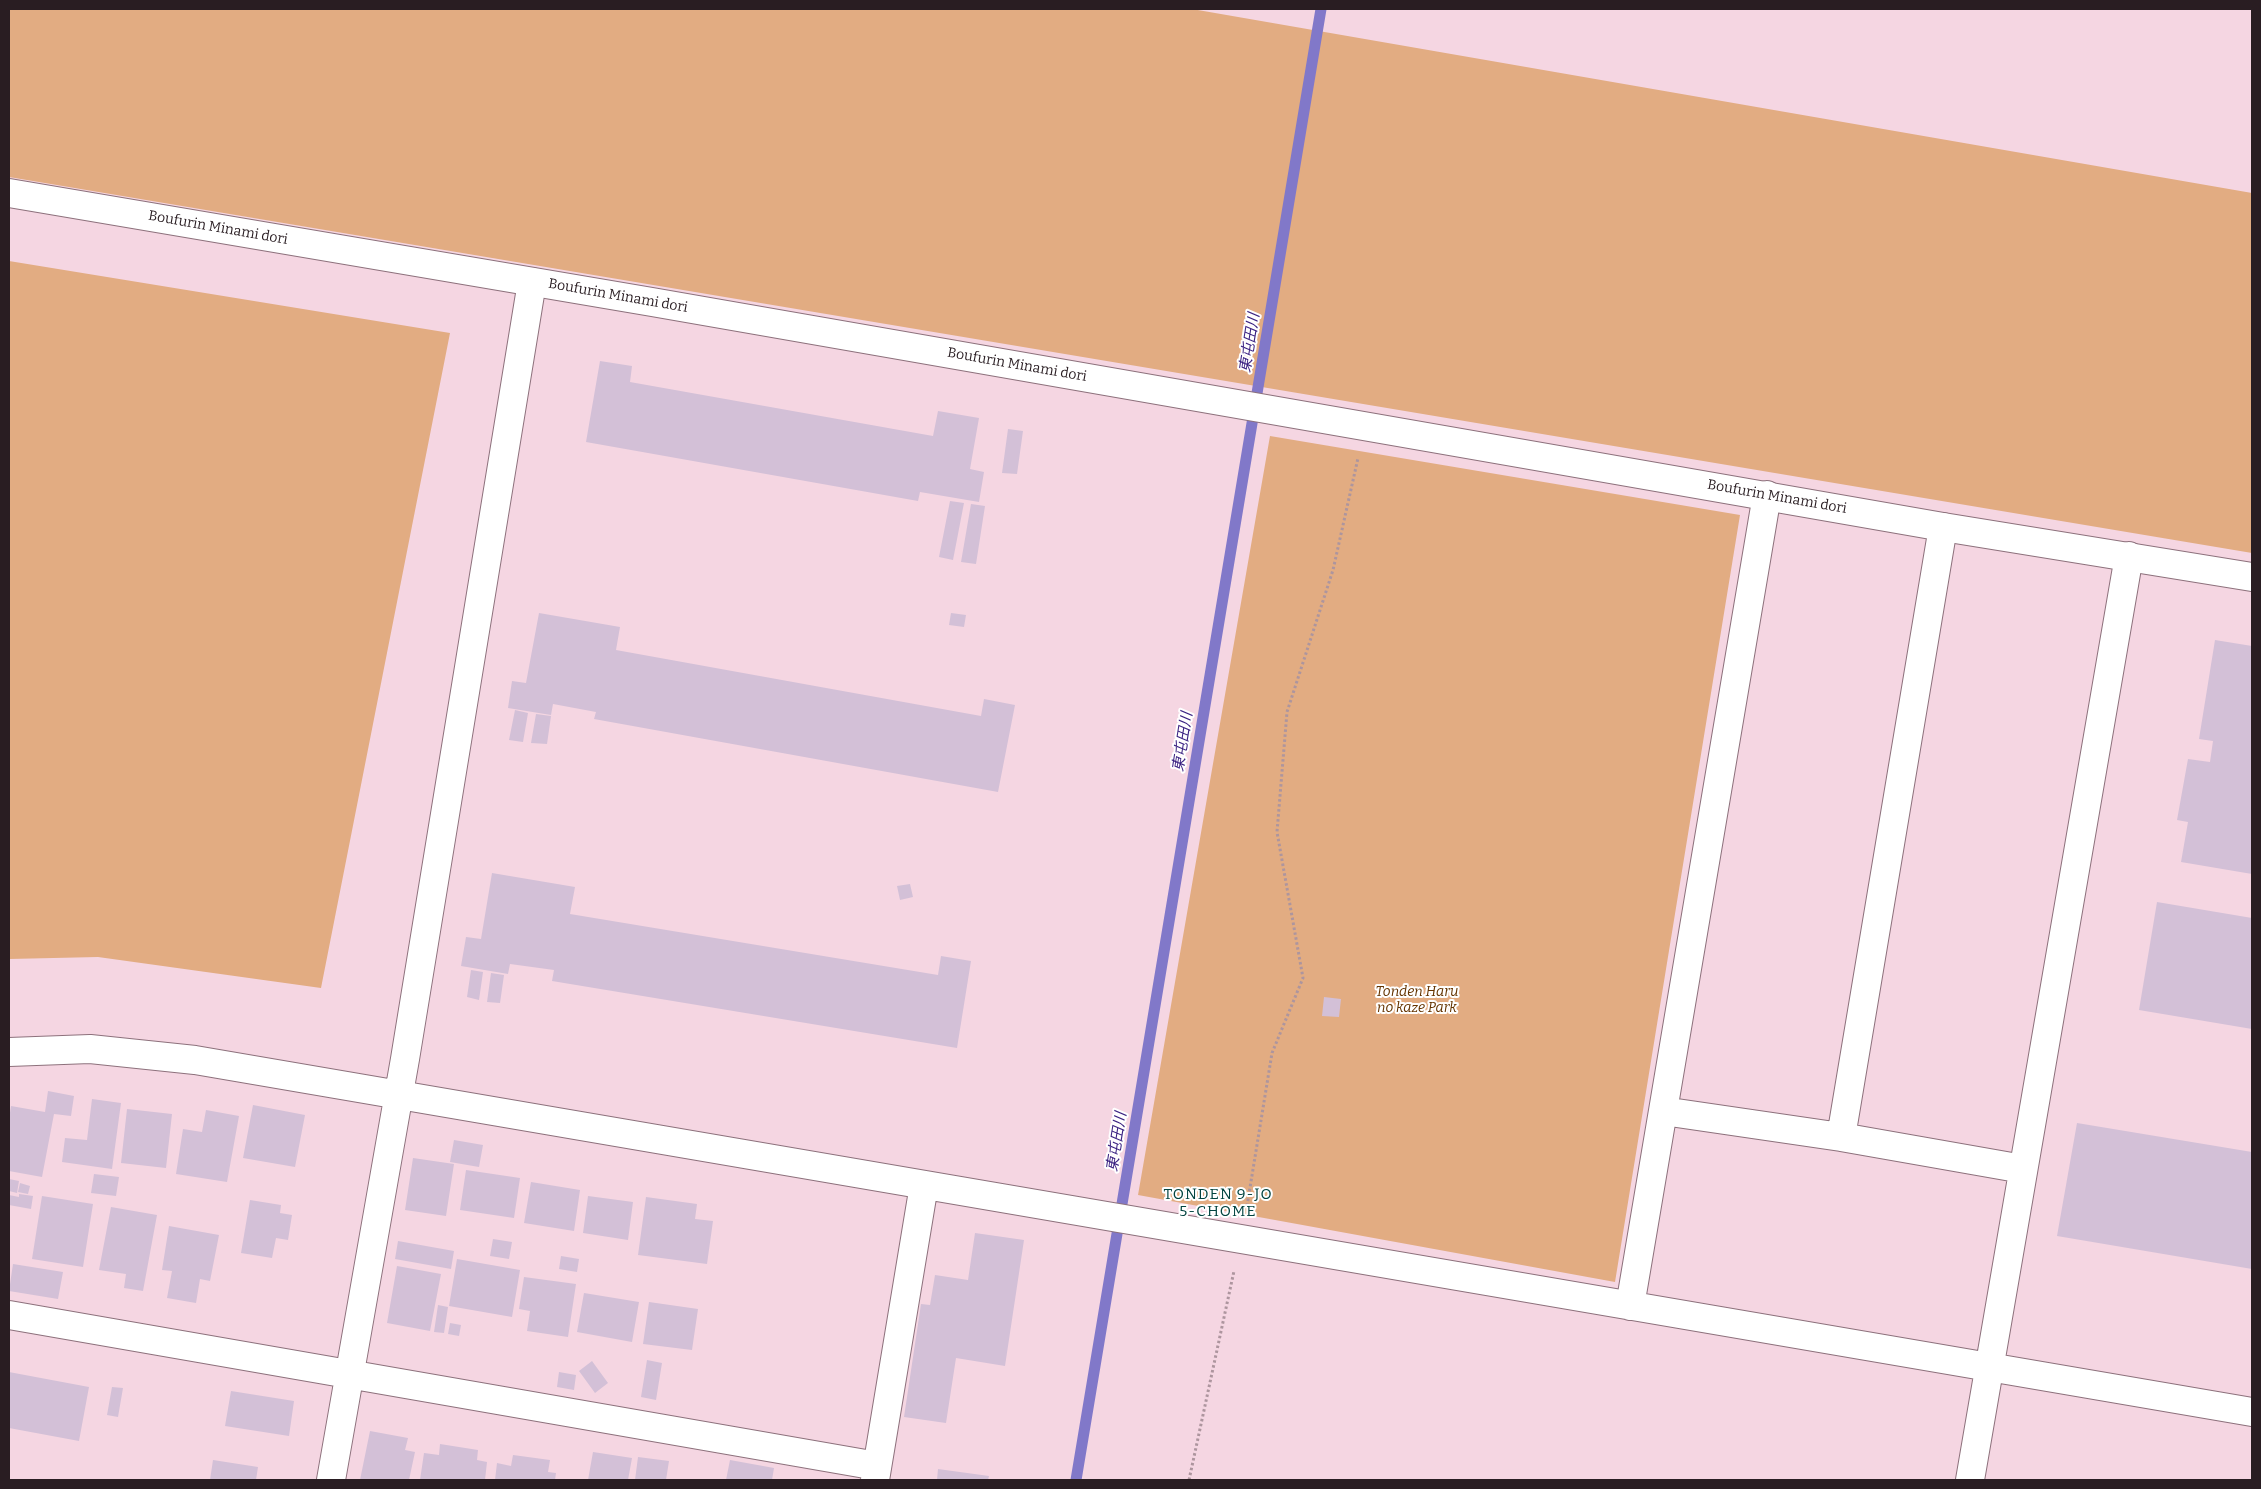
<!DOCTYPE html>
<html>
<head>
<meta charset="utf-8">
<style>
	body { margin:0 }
	#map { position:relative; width:2261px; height:1489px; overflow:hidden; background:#f5d6e2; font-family:Bitter,serif }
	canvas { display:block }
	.frame { position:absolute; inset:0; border:10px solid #291d22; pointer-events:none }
</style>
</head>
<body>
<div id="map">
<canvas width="2261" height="1489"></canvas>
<div class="frame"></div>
</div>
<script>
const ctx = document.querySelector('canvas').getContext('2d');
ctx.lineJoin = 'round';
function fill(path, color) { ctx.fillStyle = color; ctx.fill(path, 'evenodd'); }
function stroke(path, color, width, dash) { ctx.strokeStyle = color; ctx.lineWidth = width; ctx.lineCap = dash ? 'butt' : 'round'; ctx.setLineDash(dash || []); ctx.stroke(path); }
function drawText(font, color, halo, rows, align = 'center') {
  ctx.font = font + ' Bitter,"Noto Sans JP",serif'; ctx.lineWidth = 4; ctx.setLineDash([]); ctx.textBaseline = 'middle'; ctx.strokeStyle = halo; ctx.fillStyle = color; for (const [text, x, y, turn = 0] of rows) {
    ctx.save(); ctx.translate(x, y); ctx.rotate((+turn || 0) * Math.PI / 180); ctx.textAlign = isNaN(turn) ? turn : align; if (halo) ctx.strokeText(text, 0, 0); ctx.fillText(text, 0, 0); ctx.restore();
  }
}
const green = new Path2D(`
	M9 9H1192L2252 193V553L9 177Z
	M9 261 450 333 321 988 98 957 9 959Z
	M1270 436 1740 515 1615 1282 1138 1195Z`);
const stream = new Path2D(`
	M1076 1480 1321 9`);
const building = new Path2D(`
	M600 361 632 366 630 382 933 436 938 411 979 418 970 469 984 472 979 502 920 492 918 501 586 442Z
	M1008 429 1023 431 1017 474 1002 473Z
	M950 501 964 503 953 560 939 557Z
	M971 504 985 506 976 564 961 562Z
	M539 613 620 627 616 650 981 716 984 699 1015 705 998 792 594 719 596 712 553 704 551 715 508 708 512 681 526 683Z
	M951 613 966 615 964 627 949 625Z
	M2215 640 2252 646V874L2181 862 2188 822 2177 820 2188 759 2210 762 2213 741 2199 739Z
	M515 710 528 713 523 742 509 740Z
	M536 714 551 716 547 744 531 743Z
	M492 873 575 887 570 914 938 975 941 956 971 961 957 1048 552 981 554 970 510 964 508 974 461 966 466 937 481 939Z
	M910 884 913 897 900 900 897 886Z
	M2157 902 2252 918V1029L2139 1010Z
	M471 970 483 972 479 1000 467 997Z
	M491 973 504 975 500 1003 487 1002Z
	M1324 997 1341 999 1339 1017 1322 1016Z
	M48 1091 74 1096 71 1116 54 1114 42 1177 9 1171V1119L11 1106 45 1112Z
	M92 1099 121 1103 112 1169 62 1162 65 1138 87 1140Z
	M253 1105 305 1115 295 1167 243 1158Z
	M127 1109 172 1114 166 1168 121 1163Z
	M206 1110 239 1116 227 1182 176 1174 183 1129 202 1132Z
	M2077 1123 2252 1152V1269L2057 1236Z
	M454 1140 483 1145 479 1167 450 1162Z
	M413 1158 454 1164 446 1216 405 1210Z
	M466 1170 520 1178 514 1218 460 1210Z
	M94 1174 119 1177 116 1196 91 1193Z
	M9 1179 19 1181 17 1193 9 1191Z
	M531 1182 580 1190 574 1231 524 1223Z
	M20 1183 30 1186 28 1194 18 1192Z
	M19 1194 33 1196 31 1209 9 1205V1195L19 1197Z
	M42 1196 93 1204 83 1267 32 1259Z
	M588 1196 633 1202 628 1240 583 1233Z
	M646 1197 697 1204 695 1219 713 1221 707 1264 638 1255Z
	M250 1200 281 1205 280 1213 292 1215 288 1240 276 1238 272 1258 241 1253Z
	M111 1207 157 1215 143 1291 124 1288 126 1274 99 1270Z
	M169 1226 219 1235 210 1281 200 1279 196 1303 167 1298 172 1271 162 1270Z
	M975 1233 1024 1240 1005 1366 956 1358 946 1423 904 1417 921 1304 930 1305 935 1275 968 1280Z
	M493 1239 512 1242 509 1259 490 1256Z
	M398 1241 454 1251 451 1269 395 1259Z
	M561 1256 579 1259 577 1272 559 1269Z
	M457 1259 520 1270 512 1317 449 1306Z
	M13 1264 63 1272 58 1299 9 1291Z
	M397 1266 441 1274 430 1331 387 1323Z
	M524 1277 576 1284 568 1337 527 1331 530 1311 519 1309Z
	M584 1293 639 1302 632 1342 577 1332Z
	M649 1302 698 1309 692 1350 643 1344Z
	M438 1305 448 1307 444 1333 434 1332Z
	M450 1323 461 1325 459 1336 448 1334Z
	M647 1360 662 1363 656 1400 641 1397Z
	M592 1361 608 1383 595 1393 579 1371Z
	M9 1372 89 1387 79 1441 9 1428Z
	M559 1372 576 1375 574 1390 557 1387Z
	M112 1387 123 1388 118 1417 107 1415Z
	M231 1391 294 1401 289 1436 225 1426Z
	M370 1431 408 1438 405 1450 415 1452 409 1480H360Z
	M440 1444 478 1450 477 1460 487 1462 485 1480H420L424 1453 439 1455Z
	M593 1452 632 1458 628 1480H588Z
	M513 1455 550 1460 548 1472 556 1473 555 1480H495L497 1463 511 1466Z
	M638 1457 669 1461 666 1480H635Z
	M213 1460 258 1467 256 1480H210Z
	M730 1460 774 1468 772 1480H726Z
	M938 1469 989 1476 988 1480H937Z`);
const path = new Path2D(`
	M1247 1206 1272 1053 1303 978 1277 832 1287 712 1333 570 1358 458
	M1189 1480 1234 1271`);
const street = new Path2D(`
	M9 1052 90 1049 195 1060 2252 1412
	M1663 1111 1841 1137 2023 1169
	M1841 1137 1943 527
	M1630 1306 1767 495
	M9 1315 877 1466
	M331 1480 405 1059 532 282
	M875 1480 924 1185
	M1970 1480 2129 556`);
const secondary = new Path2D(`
	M9 193 652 302 1943 527 2252 577`);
const streetNames = [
	["Boufurin Minami dori",218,228,10],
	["Boufurin Minami dori",618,296,10],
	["Boufurin Minami dori",1017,365,10],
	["Boufurin Minami dori",1777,497,10]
];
const parkNames = [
	["Tonden Haru",1417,992],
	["no kaze Park",1417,1008]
];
const waterNames = [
	["東屯田川",1250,343,-81],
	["東屯田川",1183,742,-81],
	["東屯田川",1117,1142,-81]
];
const neighbourhoodNames = [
	["TONDEN 9-JO",1218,1195],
	["5-CHOME",1218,1212]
];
fill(green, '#e2ac82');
stroke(stream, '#8178c9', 11);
fill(building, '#d3c0d7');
stroke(street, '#8d717c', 30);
stroke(secondary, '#8d717c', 30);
stroke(path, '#ad959e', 3, [2.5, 2.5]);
stroke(street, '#fff', 28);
stroke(secondary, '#fff', 28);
drawText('14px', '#291d22', '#fff', streetNames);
drawText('italic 14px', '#643400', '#fff', parkNames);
drawText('italic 15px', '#381f80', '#fff', waterNames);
ctx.letterSpacing = '1px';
drawText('15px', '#024440', '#fff', neighbourhoodNames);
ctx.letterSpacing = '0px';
</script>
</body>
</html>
